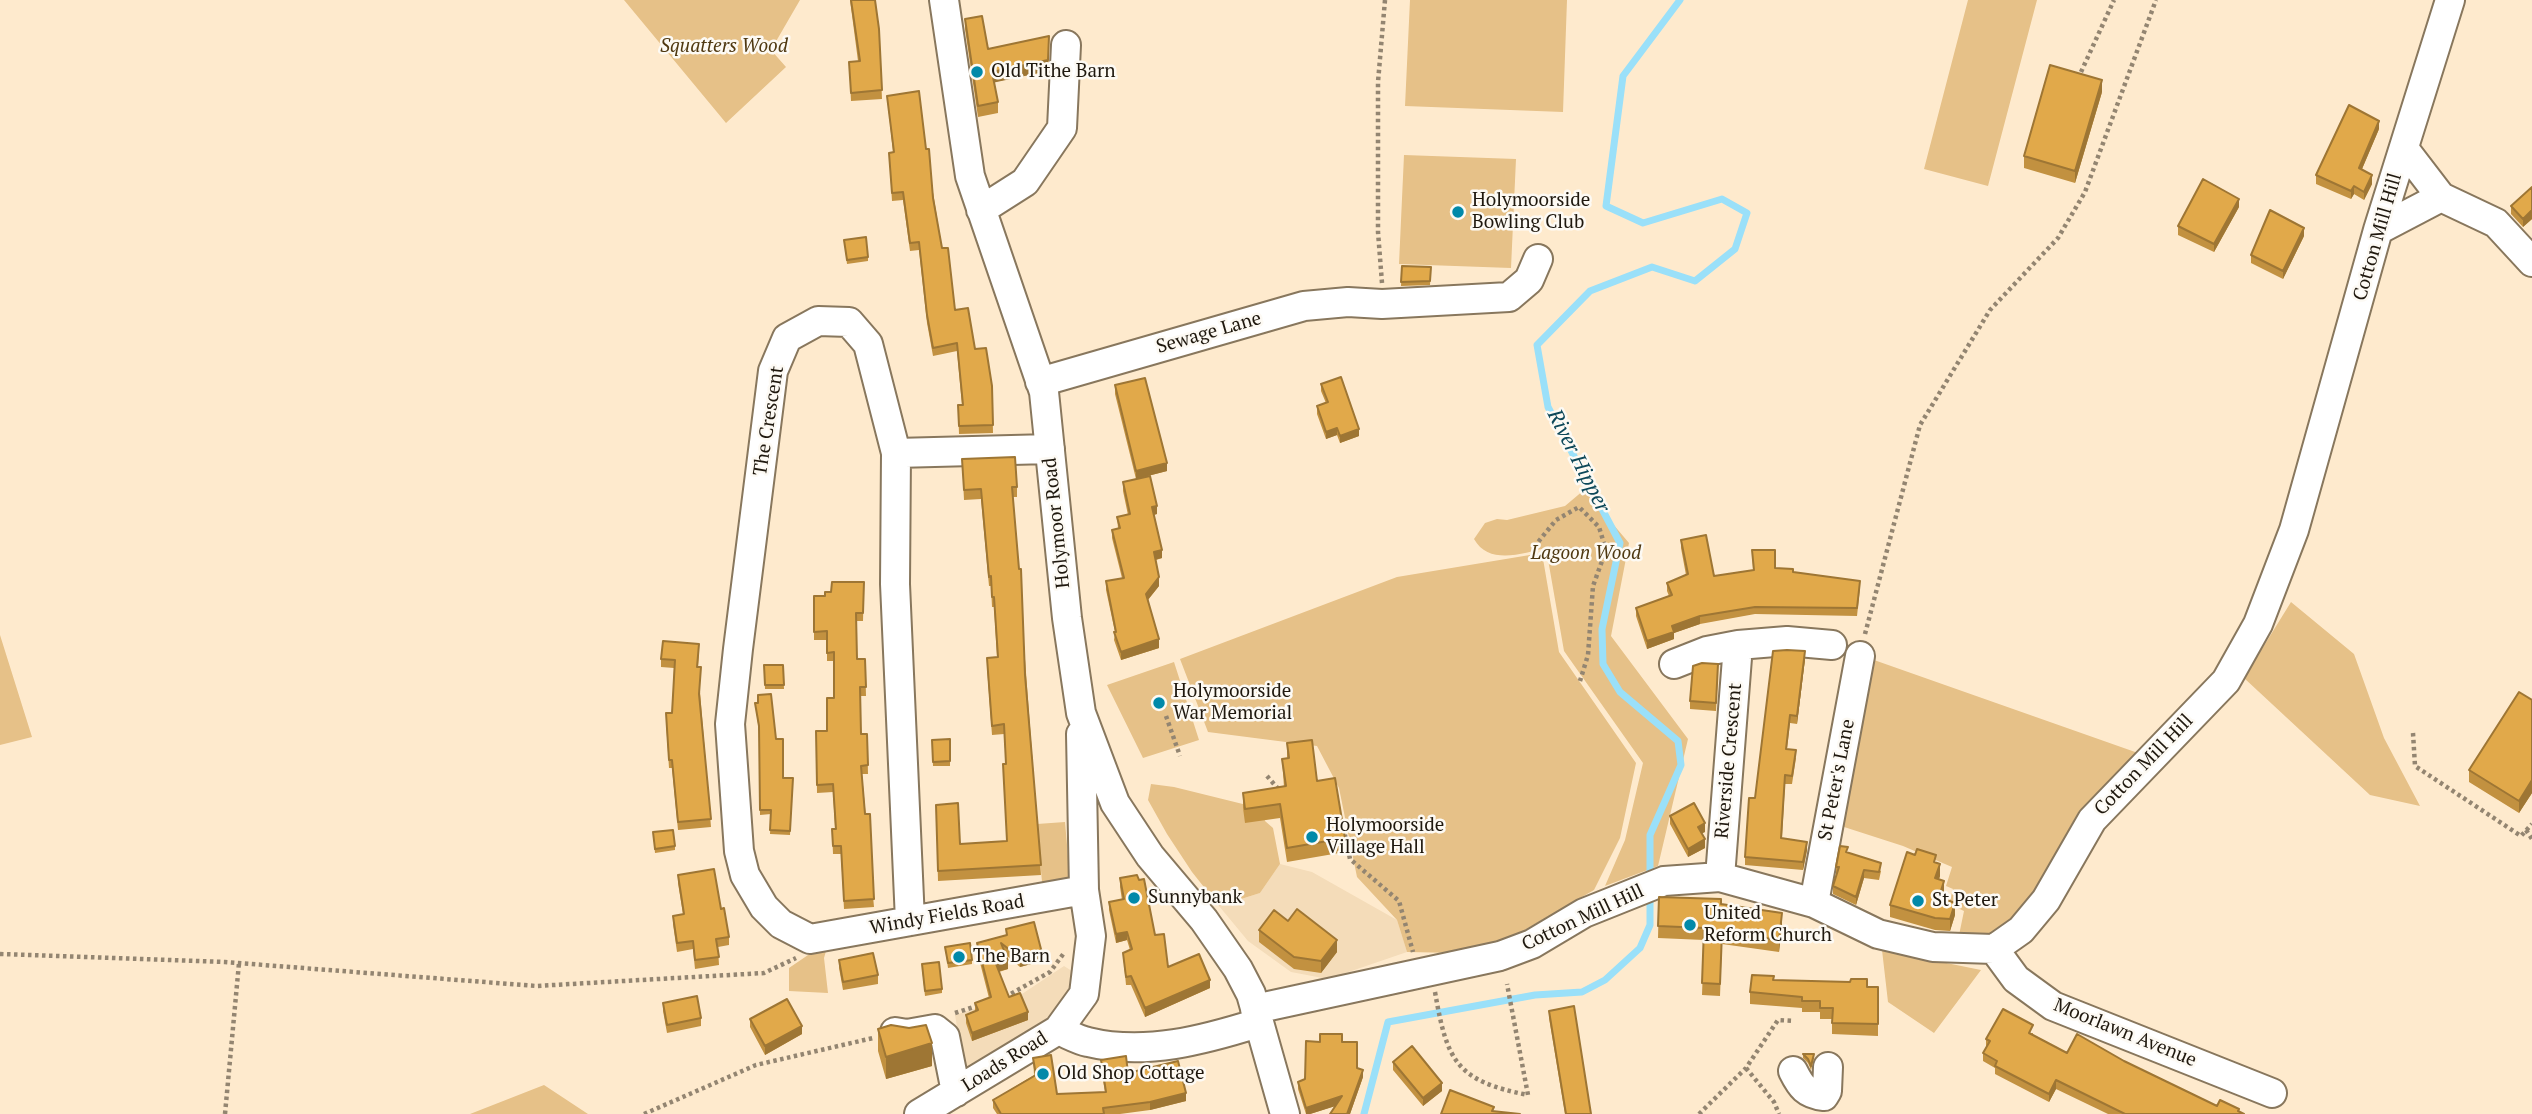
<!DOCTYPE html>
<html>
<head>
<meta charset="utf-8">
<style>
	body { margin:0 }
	canvas { display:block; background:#feeacd }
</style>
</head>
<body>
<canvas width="2532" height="1114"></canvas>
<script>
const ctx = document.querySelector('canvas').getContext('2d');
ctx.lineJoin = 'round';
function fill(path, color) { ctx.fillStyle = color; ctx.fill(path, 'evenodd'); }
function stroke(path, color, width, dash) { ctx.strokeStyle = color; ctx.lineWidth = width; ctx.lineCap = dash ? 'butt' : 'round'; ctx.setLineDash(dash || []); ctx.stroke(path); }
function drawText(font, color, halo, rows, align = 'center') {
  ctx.font = font + ' "PT Serif",serif'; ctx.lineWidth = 5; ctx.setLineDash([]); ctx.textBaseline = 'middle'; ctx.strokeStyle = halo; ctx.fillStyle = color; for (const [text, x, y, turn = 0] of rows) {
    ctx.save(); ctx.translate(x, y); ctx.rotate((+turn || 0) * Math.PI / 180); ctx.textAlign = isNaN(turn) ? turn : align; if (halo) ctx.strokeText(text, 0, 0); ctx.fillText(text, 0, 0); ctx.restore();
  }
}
const built = new Path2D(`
	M1280 864 1312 872 1397 920 1407 952 1328 979 1291 972 1248 941 1219 906 1260 893Z
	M1064 966 1075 973 1064 999 1031 1035 964 1068 955 1015 1022 994Z`);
const green = new Path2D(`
	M624 0H800L771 50 786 67 726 123Z
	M1410 0H1567L1563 112 1405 106Z
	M1968 0H2037L1988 186 1924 169Z
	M1404 155 1516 159 1511 268 1399 264Z
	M1584 490 1629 543 1611 636 1688 739 1658 866 1605 886 1625 840 1643 763 1564 651 1546 548C1524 553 1489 566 1474 539L1485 523 1497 519 1507 520 1565 506Z
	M1542 553 1559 652 1636 763 1620 838 1594 890 1509 939 1458 953 1407 952 1397 920 1357 877 1339 788 1317 746 1208 732 1180 659 1397 577Z
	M2291 602 2354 654 2384 738 2420 806 2370 795 2244 678Z
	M0 635 32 737 0 745Z
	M1874 660 2138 753 2079 811 2021 916 1992 941 1958 940 1964 911 1949 904 1953 889 1946 886 1952 867 1903 846 1841 826Z
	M1174 662 1199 740 1143 758 1107 685Z
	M1151 784 1174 787 1263 809 1265 821 1273 828 1280 864 1260 893 1219 906 1192 872 1167 834 1148 800Z
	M1065 822 1070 879 1042 882 1037 824Z
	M1882 950 1981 970 1934 1033 1888 1002Z
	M826 951 824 958 828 993 789 991V968L811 953Z
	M544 1085 588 1114H470Z`);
const stream = new Path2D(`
	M1650 880V835L1681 765 1678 741 1620 692 1603 664 1602 629 1620 543 1548 407 1537 345 1590 291 1652 267 1695 281 1735 249 1747 213 1722 199 1643 223 1606 206 1623 76 1680 0
	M1364 1114 1388 1022 1535 995 1582 992 1605 980 1640 948 1650 925V892`);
const path = new Path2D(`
	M2081 72 2114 0
	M1382 283 1378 232V82L1385 0
	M1534 547 1556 520 1579 507 1599 527 1606 550 1593 586 1588 655 1580 681
	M1865 634 1920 425 1990 310 2058 238 2085 192 2156 0
	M1166 716 1180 756
	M2413 733 2415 766 2521 836 2532 824
	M1267 776 1280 791
	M1342 821 1350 859 1399 901 1413 952
	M2526 830 2532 839
	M0 954 225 962 536 986 764 973 796 958
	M1435 992C1447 1061 1456 1081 1528 1095L1507 984
	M1005 997 1050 972 1064 953
	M955 1013 980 1005
	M1746 1068 1774 1102 1779 1114
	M225 1114 239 963
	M644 1114 756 1065 873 1038
	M1699 1114 1746 1068 1778 1020 1794 1021`);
const minor = new Path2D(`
	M944 0 970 176 1044 392 1067 618 1081 713 1115 803 1150 856 1204 920 1238 969 1251 994 1285 1114
	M2405 150 2441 197 2496 223 2532 262
	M981 210 1025 182 1062 128 1066 45
	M2378 230 2441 197
	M1040 382 1304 306 1348 302 1382 304 1509 297 1529 280 1538 259
	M896 453 1050 449
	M1738 645 1787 641 1832 645
	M1674 664 1707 651 1738 645 1720 877
	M1814 903 1860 656
	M910 921 895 584 896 453 868 344 849 322 818 321 787 338 773 371 738 649 730 724 739 851 745 875 764 907 781 924 810 939 1084 890
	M1994 949 2016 979 2053 1006 2272 1093
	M1255 1009 1500 956 1532 944 1584 913 1664 881 1720 877 1814 903 1878 934 1933 947 1994 949 2021 930 2046 900 2092 820 2226 681 2258 624 2294 530 2378 230 2450 0
	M1058 1030C1068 1034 1078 1040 1088 1042 1145 1056 1204 1040 1258 1023
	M895 1032 907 1034 935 1029 945 1037 956 1092
	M1793 1071C1801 1087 1806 1094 1824 1096L1827 1091 1828 1067
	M919 1114 1058 1030 1084 994 1091 936 1084 890 1081 734`);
const wall = new Path2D(`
	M850 0H875L879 29 882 99 851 101 849 62 858 61Z
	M965 19 988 49 1049 47 1048 71 994 82 998 102V113L978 117 965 29Z
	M2102 92 2075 183 2024 168V156Z
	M887 96 926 149 942 248 955 310 975 349 992 386 993 433 959 434 958 405H962L957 351 933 356 927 323 919 250 910 251 903 200 892 201 889 153 893 152Z
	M2379 129 2362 169 2372 184 2364 200 2354 194 2351 199 2316 184V175Z
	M2532 187V219L2523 227 2511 214V206Z
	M2239 207 2214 252 2178 235V226Z
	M2304 236 2283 279 2251 263V255Z
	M844 240 868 257V261L847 264Z
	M1402 266 1431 267 1430 285 1401 286Z
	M1321 384 1359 436 1340 443 1337 435 1326 439 1317 414V406L1326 403 1321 391Z
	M1115 385 1167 471 1136 479 1115 394Z
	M962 459 1017 487V497H1013L1041 875 938 881 936 805 960 844 1007 841 1006 764 1004 734 992 735 987 668V658L997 657 994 607H992L991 586H989L981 499 964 500Z
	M1123 482 1157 514 1154 515 1162 558 1156 560 1159 586 1148 600 1159 648 1121 660 1114 640 1115 632 1106 590V581L1122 578 1112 538V530L1118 528 1117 517 1128 515 1123 491Z
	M1681 540 1714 576 1753 570 1752 550 1775 568 1860 588 1857 616 1755 614 1700 624 1674 633V639L1647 649 1636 616V608L1669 596 1667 591V583L1686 575 1681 548Z
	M864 582 863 621H856L857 659H865L866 696H860L861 734H867L868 774H862L874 907 844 909 841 854H833L832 829H835L833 792 817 793 816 731H827L834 698V661H827V640H814V596H825L831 592Z
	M699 653 698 667 711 827 678 830 672 768H669L666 722V713H672L674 668 661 667V659Z
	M1805 659 1797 724 1790 723 1787 749 1796 758 1792 784H1785L1782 838 1807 850 1803 870 1745 865V857L1755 798Z
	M764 665H783L784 689H765Z
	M1718 672 1716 711 1690 709V701Z
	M2532 700V793L2519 813 2469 782V770Z
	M755 703 776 739 783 778H793L790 835 770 834 771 814 760 815 759 731Z
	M950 739V766H933L932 740Z
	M1287 743 1317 781 1345 838V852L1287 862 1280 818 1245 823 1243 808V793L1284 787 1282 759 1287 758Z
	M1670 816 1705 832 1702 833 1705 848 1688 857 1670 824Z
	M653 832 675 846V850L655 853Z
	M1848 853 1881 871 1879 880 1864 878 1856 905 1833 894V886L1836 874V867Z
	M1936 863 1940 876 1939 879 1944 893 1942 899 1955 915 1950 931 1935 930 1890 917V905Z
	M678 875 721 909 729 937V945L718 947 719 965 695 969 693 949 677 952 673 924V916L683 914 678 883Z
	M1120 878 1155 935 1168 967 1210 988 1145 1017 1131 985H1126L1123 953 1130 950 1127 940 1116 943 1109 910V902L1122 900 1120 887Z
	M1659 897 1721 904 1782 925 1779 952 1722 944 1720 996 1702 995 1704 940 1658 938Z
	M1288 921 1337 952 1321 973 1294 969 1259 942V930Z
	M1006 929 1042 961 1020 967 1006 955 1008 969 999 972 1009 997 1028 1020 972 1041 966 1023V1015L975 1011V1003L989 998 977 951V943L1006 936Z
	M945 947 972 960V964L948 968Z
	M839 960 878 975V984L843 990 839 968Z
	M922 968 942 989V993L925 996Z
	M1774 980 1878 987V1036L1832 1034V1019H1820V1012H1802V1008L1750 1004V992Z
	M663 1003 701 1018V1026L667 1033 663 1011Z
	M1549 1011 1591 1114H1565L1549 1018Z
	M750 1019 802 1034 765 1055 750 1027Z
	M909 1028 932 1066 886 1079 878 1051V1029Z
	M2033 1033V1035L2067 1053 2124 1061 2217 1106 2244 1114H2108L2056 1089 2049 1102 1995 1074V1068L1983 1061V1053L1986 1048V1039Z
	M1320 1042H1342L1363 1077 1350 1114H1330L1335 1106 1310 1114H1306L1298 1089V1082L1305 1079Z
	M1803 1054 1814 1058 1811 1070 1808 1063 1803 1058Z
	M1033 1058 1057 1094 1105 1092 1101 1068V1060L1186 1101 1150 1110 1120 1114H997L993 1108V1100L1034 1075Z
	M1393 1062 1442 1091 1423 1106 1393 1070Z`);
const shadedWall = new Path2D(`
	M1049 47 1048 71 992 83V72Z
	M2102 80V92L2075 183V171Z
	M2379 121V129L2359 176V168Z
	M2372 175V184L2364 200V192Z
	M2354 186V194L2351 199V191Z
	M2239 199V207L2214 252V244Z
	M2532 210V219L2523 227V219Z
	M2304 228V236L2283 279V271Z
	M1337 428V435L1326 439V432Z
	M1359 429V436L1340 443V436Z
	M1167 463V471L1136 479V471Z
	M1157 506V514L1152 515V507Z
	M1162 550V558L1154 560V552Z
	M1159 577V586L1146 602V594Z
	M1700 616V624L1674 633V639L1647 649V641L1672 626Z
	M1159 639V648L1121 660V652Z
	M1805 651V659L1797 724V716Z
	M2532 780V793L2519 813V801Z
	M1705 823V832L1698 835V827Z
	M1705 839V848L1688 857V849Z
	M1807 842V850L1803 870V862Z
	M1940 864V876L1935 890V878Z
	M1864 870V878L1856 905V897Z
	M1944 881V893L1939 910V897Z
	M1955 903V915L1950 931V919Z
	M1782 913V925L1779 952V940Z
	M1127 932V940L1116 943V934Z
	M1337 940V952L1321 973V961Z
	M1042 953V961L1020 967V958Z
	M1008 961V969L996 972V964Z
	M1210 980V988L1145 1017V1008Z
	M1028 1012V1020L972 1041V1033Z
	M802 1026V1034L765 1055V1046Z
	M932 1043V1066L886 1079V1057Z
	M1363 1070V1077L1350 1114H1347Z
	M2056 1080V1089L2049 1102V1094Z
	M1442 1083V1091L1423 1106V1098Z
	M1186 1093V1101L1150 1110V1102Z
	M1342 1096V1104L1310 1114H1306V1108Z`);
const building = new Path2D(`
	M851 0H875L879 29 882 90 851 93 849 62 860 61Z
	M982 16 988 49 1049 36 1048 60 992 72 998 102 978 106 965 19Z
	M2050 65 2102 80 2075 171 2024 156Z
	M919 91 926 149H929L933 198 942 248H948L955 310 968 308 975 349 986 348 992 386 993 425 959 426 958 405H963L957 343 933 348 927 315 919 242 910 243 903 192 892 193 889 153 894 152 887 96Z
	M2349 105 2379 121 2359 168 2372 175 2364 192 2354 186 2351 191 2316 175Z
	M2203 179 2239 199 2214 244 2178 226Z
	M2532 187V210L2523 219 2511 206Z
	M2270 210 2304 228 2283 271 2251 255Z
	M866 237 868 257 847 260 844 240Z
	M1402 266 1431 267 1430 281 1401 282Z
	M1341 377 1359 429 1340 436 1337 428 1326 432 1317 406 1328 402 1321 384Z
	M1145 378 1167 463 1136 471 1115 385Z
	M1015 457 1017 487H1012L1019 569H1021L1025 675 1041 865 938 871 936 805 958 803 960 844 1007 841 1003 764H1006L1004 724 992 726 987 658 998 657 994 597H992L991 576 989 577 981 489 964 490 962 459Z
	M1150 476 1157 506 1152 507 1162 550 1154 552 1159 577 1146 594 1159 639 1121 652 1114 632H1116L1106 581 1124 578 1112 530 1120 528 1117 517 1130 514 1123 482Z
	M1706 535 1714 576 1754 570 1752 550H1775V568L1793 569V572L1860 581 1857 608 1755 607 1700 616 1672 626 1674 632 1647 641 1636 608 1672 595 1667 583 1688 574 1681 540Z
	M832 582H864L863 613H856L857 659H865L866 687H860L861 734H867L868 765 861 766 865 814H870L874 899 844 901 841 846H833L832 829H836L833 784 817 785 816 731H827V698H834V652L827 653V631L814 632V596H825V592H831Z
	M663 641 699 644 697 667H701L699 694 711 819 678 822 672 760H669L666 713H672L675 660 661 659Z
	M1787 650 1805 651 1797 716 1790 715 1786 749 1796 750 1792 776 1785 775 1781 838 1807 842 1803 862 1745 857 1749 798H1755L1773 651Z
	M1702 663 1718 664 1716 703 1690 701 1693 666Z
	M764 665H783L784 685H765Z
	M2519 692 2532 700V780L2519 801 2469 770Z
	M771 694 776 739H783V778H793L790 831 770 830 771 810H760L759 726 755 703H758V695Z
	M950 739V761L933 762 932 740Z
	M1312 740 1317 781 1335 778 1345 838 1287 848 1280 804 1245 809 1243 793 1286 786 1282 759 1289 758 1287 743Z
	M1694 803 1705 823 1698 827 1705 839 1688 849 1670 816Z
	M673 830 675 846 655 849 653 832Z
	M1840 846 1848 847 1846 852 1881 863 1879 872 1864 870 1856 897 1833 886 1839 867H1836Z
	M1917 849 1936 855 1934 862 1940 864 1935 878 1944 881 1939 897 1955 903 1950 919 1935 918 1890 905 1907 852 1915 855Z
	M714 869 721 909 724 908 729 937 716 939 719 957 695 960 693 941 677 943 673 916 684 914 678 875Z
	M1137 875 1139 880 1144 879 1155 935 1164 934 1168 967 1199 954 1210 980 1145 1008 1131 976 1126 977 1123 953 1132 949 1127 932 1116 934 1109 902 1124 899 1120 878Z
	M1659 897 1721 899V904L1782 913 1779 940 1722 932 1720 984 1702 983 1704 928 1658 926Z
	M1297 909 1337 940 1321 961 1294 957 1259 930 1274 910 1288 921Z
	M1034 922 1042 953 1020 958 1001 943 1008 961 996 964 1009 997 1020 993 1028 1012 972 1033 966 1015 978 1010 975 1003 991 997 977 943 1007 935 1006 929Z
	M970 943 972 960 948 963 945 947Z
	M873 953 878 975 843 982 839 960Z
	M939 962 942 989 925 991 922 964Z
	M1752 975 1774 976 1773 980 1850 982 1851 979H1867V987H1878V1024L1832 1023 1833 1008H1820V1001H1802V997L1750 992Z
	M697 996 701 1018 667 1025 663 1003Z
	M787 999 802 1026 765 1046 750 1019Z
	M1574 1006 1591 1114H1566L1549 1011Z
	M2003 1009 2033 1025 2029 1033 2067 1053 2077 1034 2124 1061 2217 1106 2220 1100 2239 1109 2238 1111 2244 1114H2125L2056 1080 2049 1094 1995 1066 1997 1061 1983 1053 1990 1041 1986 1039Z
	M891 1025 909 1028 926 1025 932 1043 886 1057 878 1029Z
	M1320 1034H1342V1042H1357V1068L1363 1070 1347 1114H1330L1342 1096 1306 1108 1298 1082 1305 1079 1306 1041 1320 1042Z
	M1412 1046 1442 1083 1423 1098 1393 1062Z
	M1803 1054H1814L1811 1066 1808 1059Z
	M1051 1055 1057 1094 1106 1092 1101 1060 1126 1056 1128 1073 1178 1061 1186 1093 1150 1102 1103 1108 1104 1114H1001L993 1100 1036 1075 1033 1058Z
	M1450 1090 1494 1107 1492 1111 1520 1114H1441Z`);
const markers = [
	[977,72,7,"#0189a9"],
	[1458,212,7,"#0189a9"],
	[1159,703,7,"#0189a9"],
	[1312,837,7,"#0189a9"],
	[1134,898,7,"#0189a9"],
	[1918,901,7,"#0189a9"],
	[1690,925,7,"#0189a9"],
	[959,957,7,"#0189a9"],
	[1043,1074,7,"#0189a9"]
];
const parkNames = [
	["Squatters Wood",724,47],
	["Lagoon Wood",1586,554]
];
const poiNames = [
	["Old Tithe Barn",991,72],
	["Holymoorside",1472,201],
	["Bowling Club",1472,223],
	["Holymoorside",1173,692],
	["War Memorial",1173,714],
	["Holymoorside",1326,826],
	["Village Hall",1326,848],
	["Sunnybank",1148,898],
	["St Peter",1932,901],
	["United",1704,914],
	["Reform Church",1704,936],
	["The Barn",973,957],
	["Old Shop Cottage",1057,1074]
];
const streetNames = [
	["Cotton Mill Hill",2378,237,-74],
	["Sewage Lane",1209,333,-16],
	["The Crescent",769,421,-81],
	["Holymoor Road",1057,523,-96],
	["Riverside Crescent",1729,761,-85],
	["Cotton Mill Hill",2144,765,-46],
	["St Peter's Lane",1837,780,-79],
	["Windy Fields Road",947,915,-10],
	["Cotton Mill Hill",1583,918,-25],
	["Moorlawn Avenue",2125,1033,22],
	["Loads Road",1005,1062,-32]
];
const waterNames = [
	["River Hipper",1578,461,63]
];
fill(built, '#f4dcb9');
fill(green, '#e6c188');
stroke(stream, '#9ae0f9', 7);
stroke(minor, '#88775d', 32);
stroke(path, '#938571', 4.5, [3.5, 3.5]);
stroke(minor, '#fff', 28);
fill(wall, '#c29140');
fill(shadedWall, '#9e7634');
fill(building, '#e1a94a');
stroke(building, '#9e7634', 2);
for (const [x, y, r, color] of markers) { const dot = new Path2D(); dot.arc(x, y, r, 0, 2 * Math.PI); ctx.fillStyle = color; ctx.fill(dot); stroke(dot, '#fdfaf4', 2.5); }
drawText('italic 19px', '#4f3810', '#fdfaf4', parkNames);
drawText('19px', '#1f180e', '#fdfaf4', poiNames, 'left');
drawText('19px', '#1f180e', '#fdfaf4', streetNames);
drawText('italic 21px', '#0d4859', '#fdfaf4', waterNames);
</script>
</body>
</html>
